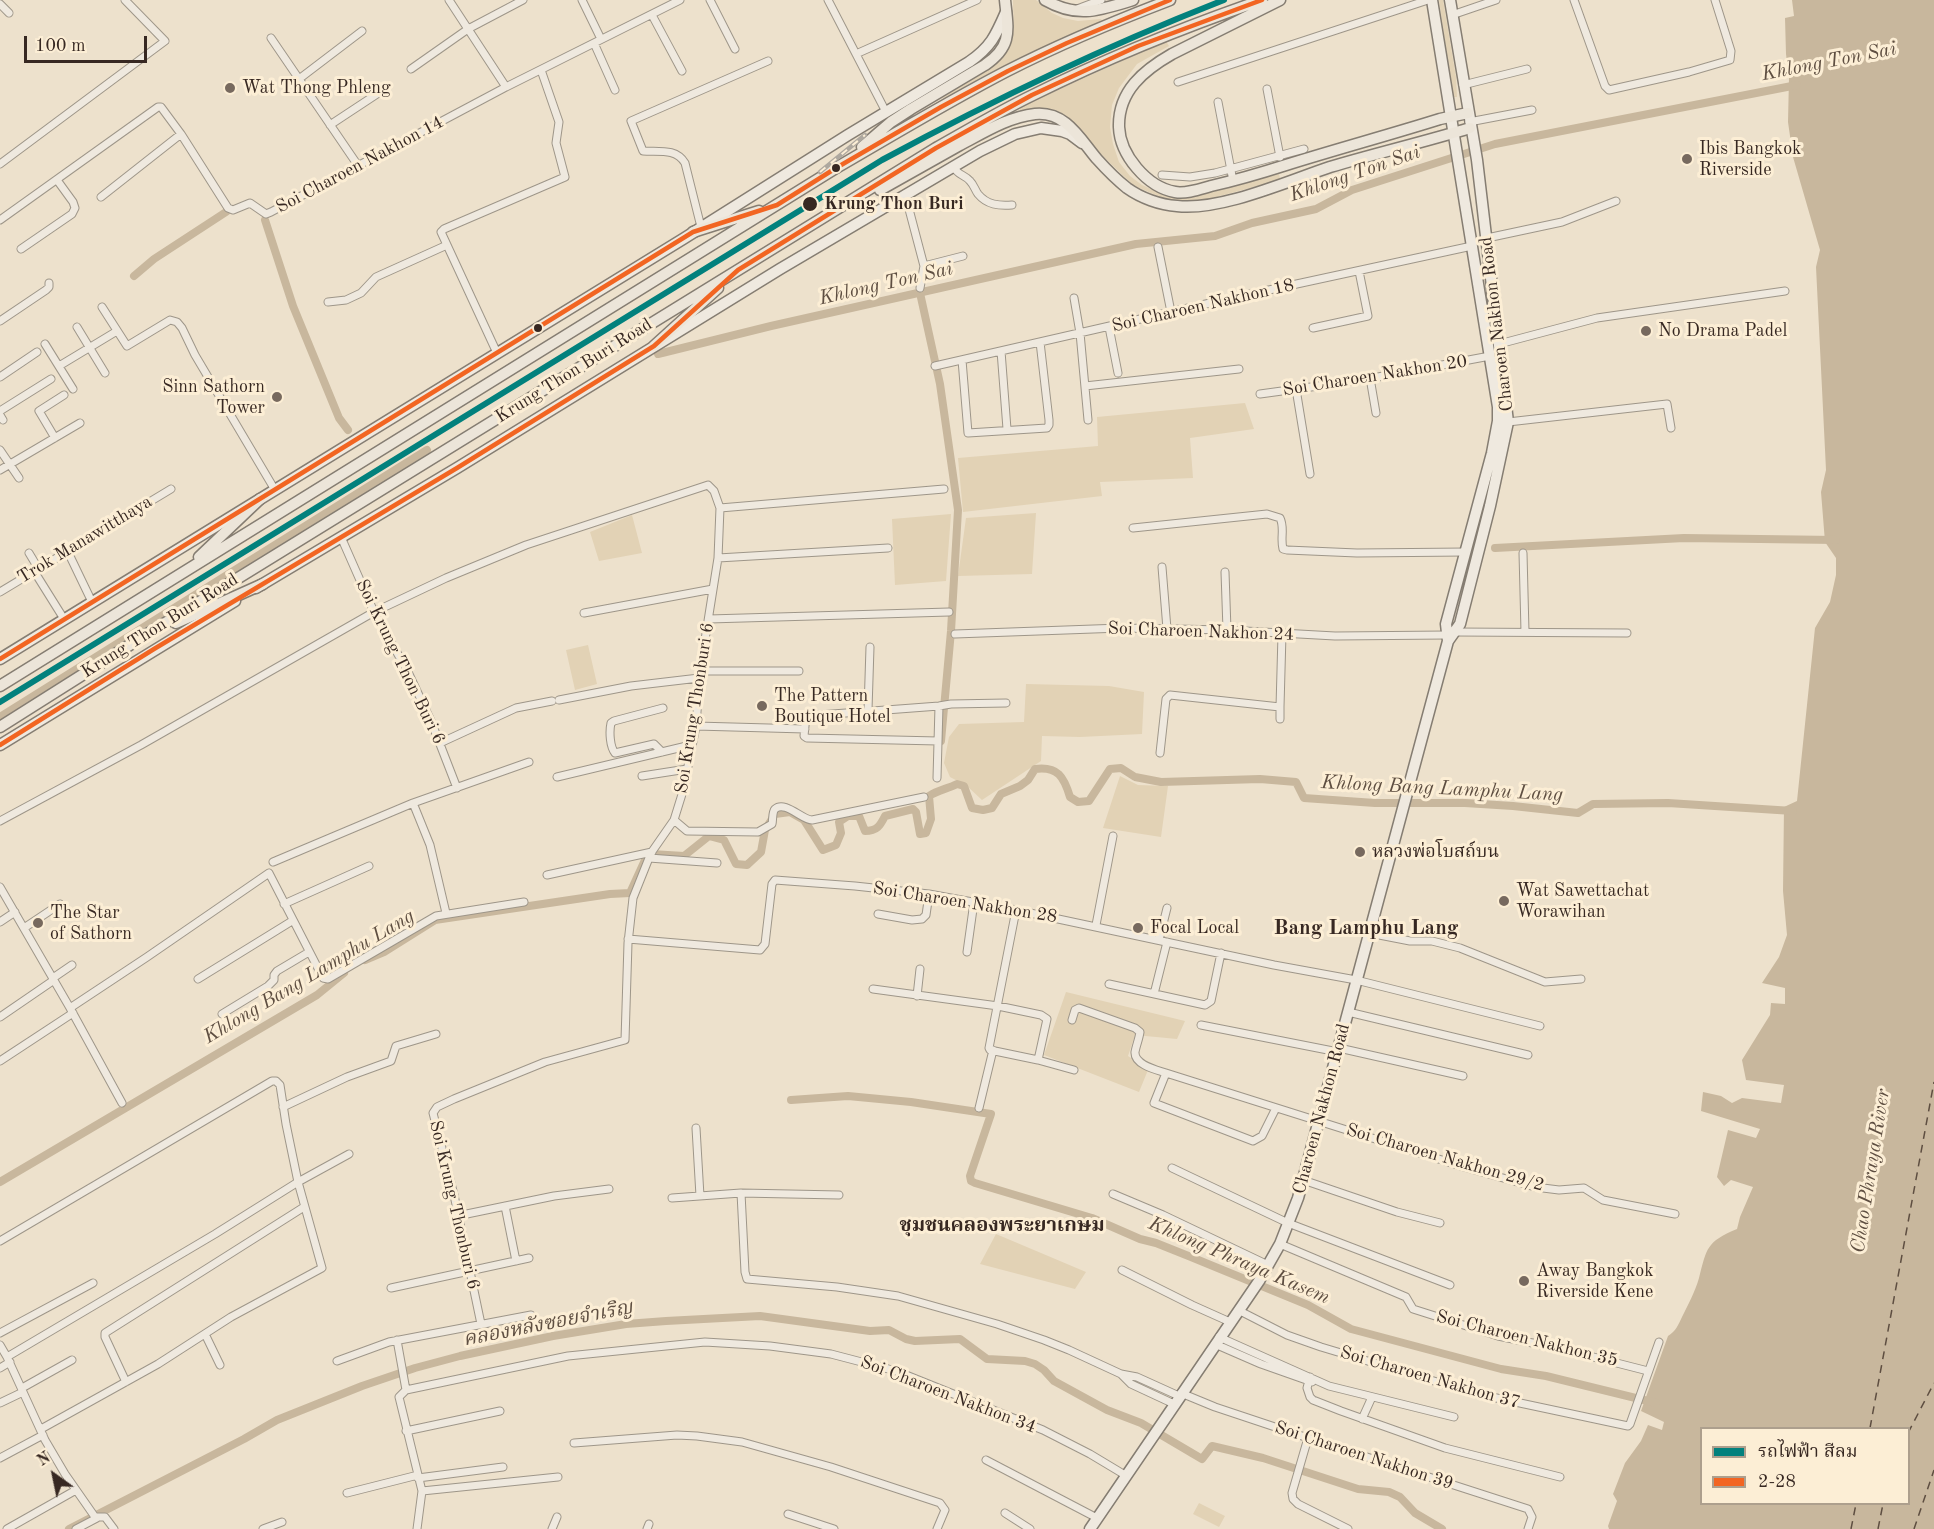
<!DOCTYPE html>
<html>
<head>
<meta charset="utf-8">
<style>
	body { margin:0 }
	#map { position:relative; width:1934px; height:1529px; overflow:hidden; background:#ede1cc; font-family:"Old Standard TT","Noto Serif Thai",serif }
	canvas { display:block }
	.legend { position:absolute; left:1700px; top:1427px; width:210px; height:78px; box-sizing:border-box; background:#fceed5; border:2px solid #ad9f8d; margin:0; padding:8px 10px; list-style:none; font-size:18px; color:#372822 }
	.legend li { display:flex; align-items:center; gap:12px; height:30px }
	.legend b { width:30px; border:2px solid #ad9f8d }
	.north { position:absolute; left:24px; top:1445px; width:60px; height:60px; -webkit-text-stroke:4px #fceed5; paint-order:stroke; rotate:327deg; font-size:16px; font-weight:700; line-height:24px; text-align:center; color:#372822 }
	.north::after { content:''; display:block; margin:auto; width:21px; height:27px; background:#372822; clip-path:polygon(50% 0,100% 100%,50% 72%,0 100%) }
	.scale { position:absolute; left:24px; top:36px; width:123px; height:27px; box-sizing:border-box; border:3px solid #372822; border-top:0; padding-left:8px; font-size:18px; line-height:21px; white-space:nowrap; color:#372822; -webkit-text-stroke:4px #fceed5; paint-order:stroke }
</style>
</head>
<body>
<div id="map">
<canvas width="1934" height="1529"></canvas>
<ul class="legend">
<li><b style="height:8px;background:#02817d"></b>รถไฟฟ้า สีลม</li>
<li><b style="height:8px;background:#f26522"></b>2-28</li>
</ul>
<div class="north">N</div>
<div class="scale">100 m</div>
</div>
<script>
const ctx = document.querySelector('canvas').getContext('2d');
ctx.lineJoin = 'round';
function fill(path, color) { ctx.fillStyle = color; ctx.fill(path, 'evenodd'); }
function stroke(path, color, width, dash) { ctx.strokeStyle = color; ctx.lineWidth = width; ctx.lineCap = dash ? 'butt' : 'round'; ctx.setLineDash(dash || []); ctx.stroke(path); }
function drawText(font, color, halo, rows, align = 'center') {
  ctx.font = font + ' "Old Standard TT","Noto Serif Thai",serif'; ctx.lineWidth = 6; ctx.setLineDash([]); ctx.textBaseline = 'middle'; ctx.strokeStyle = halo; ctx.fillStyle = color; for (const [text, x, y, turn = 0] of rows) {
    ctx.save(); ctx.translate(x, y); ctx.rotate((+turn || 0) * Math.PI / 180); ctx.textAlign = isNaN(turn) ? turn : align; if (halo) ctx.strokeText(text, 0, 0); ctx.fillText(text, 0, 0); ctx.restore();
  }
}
const green = new Path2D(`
	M1013 0H1036L1052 13 1063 18 1078 21 1101 19 1102 21 950 96 941 99 1004 54C1017 39 1013 19 1013 0Z
	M1439 0H1443L1456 77 1457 97H1453Z
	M1166 41 1169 46 1137 64 1119 88 1112 105 1110 127 1113 144 1119 162 1130 176 1142 185 1169 197 1190 198 1279 174 1280 178 1276 181 1194 203H1173L1133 185 1060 115 1023 114 1020 111V107Z
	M1245 403 1254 429 1190 438 1193 478 1100 482 1102 496 963 512 958 458 1098 446 1097 417Z
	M1036 513 1032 574 958 576 966 518Z
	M951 514 946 581 895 585 892 519Z
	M632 515 642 553 599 561 590 532Z
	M588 645 597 684 575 690 566 650Z
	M1026 684 1109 686 1144 692 1142 734 1080 737 1042 736 1041 761 982 800 967 786 950 777 944 763 949 737 959 724 1024 722Z
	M1120 776 1138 785 1168 786 1161 837 1103 828Z
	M1066 992 1185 1021 1177 1039 1135 1035 1128 1056 1148 1070 1139 1092 1044 1055Z
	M996 1234 1086 1272 1075 1289 980 1264Z
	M1199 1503 1225 1516 1219 1527 1193 1514Z`);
const water = new Path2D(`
	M1792 0H1934V1529H1609L1608 1526 1617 1501 1613 1494 1625 1463 1641 1441 1648 1425 1662 1430 1664 1422 1641 1411 1668 1336C1676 1331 1678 1325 1682 1317 1688 1305 1695 1292 1699 1278 1707 1248 1706 1242 1737 1229L1740 1217 1753 1187 1731 1180 1724 1186 1717 1177 1728 1130 1756 1138 1760 1129 1701 1111 1703 1092 1721 1096 1732 1103 1742 1098 1781 1103 1784 1085 1746 1080 1742 1060 1770 1015 1771 1003 1785 1004V988L1762 983 1779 957 1787 935 1783 891 1784 807 1797 801 1815 628 1830 602 1836 575V558L1825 542 1821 492 1826 470 1816 267 1820 250 1793 157 1788 122 1789 78 1786 54 1785 18 1794 16ZM1908 1428V1504H1702V1428Z`);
const canal = new Path2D(`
	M265 220 293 306 339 418 348 430
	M134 276 154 259 226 212
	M920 293 940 384 958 510 951 631 941 741
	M658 354 771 326 1136 244 1215 236 1252 223 1316 209 1352 190 1495 144 1797 85
	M1495 548 1684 538 1836 540
	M0 717 427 450
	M365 960 384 952 435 920 610 894 630 893 646 858 651 854 684 856 709 836 724 840 736 864 747 865 761 852 765 830 775 814 790 812 804 820 823 850 836 845 841 833 839 822 848 816H859L865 831C877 831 880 826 885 816L913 809 916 812 920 834 926 833 931 819 929 796C938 790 947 789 957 784L964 786 972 808 983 810 992 808 1001 794 1020 786 1028 780 1035 769C1058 766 1064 777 1070 797L1078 802 1089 801 1110 769 1121 768 1135 777 1161 782 1260 779 1296 782 1304 798 1375 803H1465L1513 806 1578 813 1593 804 1668 803 1793 811
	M791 1100 848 1096 911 1102 991 1114 970 1176 971 1181 975 1183 1092 1218 1140 1239 1156 1243 1191 1257 1308 1305 1351 1329 1501 1369 1546 1376 1656 1403
	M0 1182 317 995 344 973
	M69 1529 244 1439 277 1420 362 1386 415 1368 460 1356 553 1336 626 1324 666 1321 760 1316 870 1331 889 1330 906 1339 915 1341 960 1339 987 1359 1025 1361 1035 1364 1044 1370 1054 1381 1107 1410 1141 1423 1202 1459 1212 1446 1263 1458 1358 1489 1389 1492 1400 1497 1415 1513 1442 1529`);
const ferry = new Path2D(`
	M1870 1428 1934 1082
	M1908 1433 1934 1383
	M1851 1529 1856 1504
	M1878 1529 1883 1504
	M1914 1529 1934 1470`);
const minor = new Path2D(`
	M449 0 506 87
	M582 0 601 39
	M710 0 735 49
	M828 0 886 112
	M1574 0 1605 86 1609 90 1689 72 1730 60 1731 51 1715 0
	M0 4 9 13
	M1077 9 1101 0
	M652 15 682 71
	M1452 15 1496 0
	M271 38 359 167
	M594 43 615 90
	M856 54 977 0
	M411 69 468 29 523 0
	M299 79 362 31
	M1178 82 1428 0
	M1463 85 1527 69
	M1267 89 1280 157
	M1218 102 1233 181
	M1469 122 1532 110
	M330 125 380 92
	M0 164 165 41 125 0
	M953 166C958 176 964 174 970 181 974 185 975 190 978 194 987 205 999 206 1012 205
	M1162 175 1190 177 1215 173 1304 149
	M905 194 924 266 920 288
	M101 197 181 134
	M0 220 158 107H161L181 134 228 208 233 210 250 203 266 214 271 212 506 87 680 0
	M701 227 685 163C676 148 659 152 643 151L631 121 768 61
	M1487 238 1562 222 1616 201
	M1158 247 1171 312
	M21 249 72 214 75 208 73 202 57 180
	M924 266 963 256
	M1074 298 1080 333 1088 420
	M328 302 346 300 361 293 376 277 447 245
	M102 307 127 346 170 320 177 322 182 328 195 355 275 490
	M0 321 46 290 49 287V283
	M77 327 105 373
	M1109 327 1118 373
	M1313 328 1368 316 1359 271
	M45 344 73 389
	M1499 344 1597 318 1785 291
	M1001 351 1007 429
	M497 353 441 232 444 229 565 177 556 143 559 122 541 70
	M962 360 968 433 1047 428 1049 425V420L1040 342
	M59 366 117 331
	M935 366 1232 298 1472 246
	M0 377 37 352
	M1370 378 1376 413
	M1085 386 1239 369
	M1296 389 1310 474
	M1260 394 1362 380 1490 356
	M0 411 51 379
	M0 415 3 420
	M1508 422 1667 404 1671 428
	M55 438 39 411 64 395
	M0 450 19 478
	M0 470 80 423
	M720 508 944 489
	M1133 528 1267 514 1280 518C1285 528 1280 538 1283 549L1287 550 1357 553 1466 552
	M341 537 374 612 408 672 431 721 457 788
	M67 550 92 602
	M29 553 38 568
	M1523 553 1525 632
	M718 558 888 548
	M1162 567 1167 629
	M34 571 64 619
	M1225 572 1227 630
	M0 592 171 489
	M584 613 713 589
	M709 619 949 612
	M1455 632 1627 633
	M955 634 1121 628 1227 630 1335 636 1447 635
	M700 671H799
	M559 700 631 686 699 678
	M868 710 870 647
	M1280 719V707
	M696 726 805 729
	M938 741 807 738 804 736 806 716 939 706 951 704 1006 703
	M440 743 516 708 552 701
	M662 752 654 744 615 753C610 747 609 732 611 723L614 721 663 708
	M1160 753 1166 699 1170 695 1280 707 1282 634
	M642 776 687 769
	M557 777 691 745
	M937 778 939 706
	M413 803 430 845 446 913
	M674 820 687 831 758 832 772 824C773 820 772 812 775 809 785 800 802 820 812 820L924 797
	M0 821 141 745 374 612 446 578 526 545 708 485 714 491 720 508 718 558 700 671 696 726 683 791 674 820 651 853 633 898 628 943 625 1040 545 1062 454 1099 437 1107 433 1113 454 1195 481 1324
	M649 858 717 863
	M273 862 413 803 529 762
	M547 875 652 852
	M0 887 70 1008 122 1103
	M284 904 369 866
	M1016 910 989 1048 990 1050 1038 1060 1074 1070
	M878 914 912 920 922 919 926 915 929 894
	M0 922 15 912
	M1096 925 1113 836
	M24 928 60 904
	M1369 933 1410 941H1432L1460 948 1545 982 1581 979
	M628 939 760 950 765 944 772 884 775 880 855 886 929 894 1016 910 1274 965 1356 980 1540 1026
	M1159 940 1167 908
	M967 952 974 902
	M53 978 72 965
	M198 979 292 921
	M1109 984 1205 1005 1211 1001 1221 953
	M873 989 998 1006 1041 1015 1047 1019 1038 1060
	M1154 994 1167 942
	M917 996 920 969
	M70 1008 147 957 269 873 323 978 328 979 436 916 524 902
	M1348 1012 1528 1055
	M222 1014 268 986 274 980V975L277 971 309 952
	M0 1017 54 980
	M1072 1020 1075 1010 1079 1008 1135 1028 1140 1032C1139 1039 1136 1046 1135 1052 1134 1065 1157 1070 1166 1073L1464 1167 1535 1187 1559 1190 1584 1188 1603 1200 1675 1214
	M1201 1025 1338 1052
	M1339 1048 1463 1076
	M0 1061 73 1013
	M1166 1073 1154 1103 1253 1141 1262 1136 1276 1108
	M283 1107 347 1077 391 1061 396 1046 436 1034
	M979 1108 993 1050
	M696 1128 700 1196
	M1172 1168 1288 1223 1450 1285
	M1303 1180 1397 1212 1440 1223
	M741 1193 745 1272 747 1279 837 1287 898 1296 997 1324 1044 1340 1069 1350 1121 1374 1137 1377 1179 1396
	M1113 1194 1163 1215 1268 1265
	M672 1198 741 1193 839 1195
	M505 1206 516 1261
	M457 1216 554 1196 609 1189
	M0 1241 272 1081H276L280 1085 286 1124 298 1182 322 1268 231 1317 158 1364 41 1429
	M1280 1244 1406 1297 1413 1309 1498 1336 1562 1349 1648 1371
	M1122 1270 1192 1305 1230 1322
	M391 1288 529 1258
	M1238 1310 1287 1335 1321 1347 1411 1374 1473 1393 1628 1426 1630 1424 1659 1342
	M0 1333 93 1283
	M205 1334 220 1365
	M1219 1337 1329 1386 1454 1417
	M397 1340 406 1390 399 1397 422 1491 417 1529
	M1215 1344 1261 1364 1312 1382
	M0 1345 7 1357 45 1440 65 1474 95 1517H105L114 1529
	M7 1357 215 1234 298 1182 349 1154
	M337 1361 389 1342 531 1315
	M0 1368 10 1362
	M1121 1374 1131 1384 1174 1404
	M1310 1377 1307 1388 1310 1397 1313 1400 1341 1411 1445 1448 1560 1477
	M126 1382 105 1337V1333L304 1207
	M22 1388 72 1360
	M406 1390 568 1356 705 1342 770 1346 831 1354 896 1371 1043 1430 1090 1454 1125 1475
	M1181 1393 1215 1407 1308 1438 1528 1509 1532 1517 1528 1529
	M0 1403 23 1392
	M1362 1419 1372 1397
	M406 1431 500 1411
	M1308 1438 1292 1493 1293 1499 1298 1504 1348 1529
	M574 1443 677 1435 697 1436 742 1442 831 1467 940 1503 945 1510 937 1529
	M0 1458 43 1435
	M986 1460 1097 1518
	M418 1478 503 1467
	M422 1491 558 1477
	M347 1493 418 1475
	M1005 1513 1030 1529
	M788 1514 834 1529
	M7 1529 76 1490
	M76 1529 97 1518
	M263 1529 282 1522
	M552 1529 557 1517
	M647 1529 649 1524`);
const secondary = new Path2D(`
	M256 588 457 468 780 269 980 151 1015 134 1041 128 1062 131 1070 134 1082 143
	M1448 641 1460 624 1490 506 1508 422 1477 160 1450 0
	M0 659 683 239 848 135 969 62C991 47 996 35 1006 12
	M0 745 235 601
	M1090 1529 1259 1281 1280 1244 1298 1198 1448 641 1446 624 1492 453 1498 421V407L1432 0`);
const primary = new Path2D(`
	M1045 0C1078 19 1100 10 1133 0
	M1280 0 1172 54C1144 70 1118 91 1119 127 1120 155 1147 187 1175 192 1187 194 1200 189 1211 186 1237 180 1261 173 1286 165 1337 149 1389 135 1440 119L1468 113
	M862 147 891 122 911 109 985 65C1013 46 1008 30 1005 0
	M880 190C907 175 933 160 960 145 983 133 1008 117 1035 114 1066 111 1080 139 1097 159 1106 169 1117 180 1127 188 1141 198 1160 205 1177 206 1221 211 1288 181 1330 167 1377 153 1424 142 1470 128
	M693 232 759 211
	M654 346 718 288
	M199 557 260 499
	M176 623 263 584
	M0 686 836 168C893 135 949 101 1007 71 1060 44 1115 21 1170 0
	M0 727 136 641 936 148C968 130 1000 111 1033 95 1107 58 1184 27 1262 0`);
const rail = new Path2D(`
	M820 172 865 135`);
const bus1 = new Path2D(`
	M0 659 693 232 777 205 836 168 941 107 1008 71 1067 43 1170 0
	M0 745 154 649 457 468 654 346 738 270 936 148 1032 95 1138 46 1262 0`);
const metro1 = new Path2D(`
	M0 702 882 160C993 100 1106 46 1224 0`);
const markers = [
	[230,88,6,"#77695e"],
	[1687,159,6,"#77695e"],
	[836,168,5,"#372822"],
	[810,204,8,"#372822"],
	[538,328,5,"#372822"],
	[1646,331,6,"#77695e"],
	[277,397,6,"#77695e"],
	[762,706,6,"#77695e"],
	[1360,852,6,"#77695e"],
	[1504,901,6,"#77695e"],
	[38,923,6,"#77695e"],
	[1138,928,6,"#77695e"],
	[1524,1281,6,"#77695e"]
];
const poiNames = [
	["Wat Thong Phleng",242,88],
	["Ibis Bangkok",1699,149],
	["Riverside",1699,170],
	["No Drama Padel",1658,331],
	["Sinn Sathorn",265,387,"right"],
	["Tower",265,408,"right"],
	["The Pattern",774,696],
	["Boutique Hotel",774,717],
	["หลวงพ่อโบสถ์บน",1372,852],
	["Wat Sawettachat",1516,891],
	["Worawihan",1516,912],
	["The Star",50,913],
	["of Sathorn",50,934],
	["Focal Local",1150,928],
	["Away Bangkok",1536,1271],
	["Riverside Kene",1536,1292]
];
const streetNames = [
	["Soi Charoen Nakhon 14",360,165,-28],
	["Soi Charoen Nakhon 18",1203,306,-13],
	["Charoen Nakhon Road",1497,324,-97],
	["Krung Thon Buri Road",574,371,-32],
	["Soi Charoen Nakhon 20",1375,376,-9],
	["Trok Manawitthaya",85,540,-31],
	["Krung Thon Buri Road",160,626,-32],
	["Soi Charoen Nakhon 24",1201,632,2],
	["Soi Krung Thon Buri 6",400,662,64],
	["Soi Krung Thonburi 6",695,708,-81],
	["Soi Charoen Nakhon 28",965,903,9],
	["Charoen Nakhon Road",1322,1109,-75],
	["Soi Charoen Nakhon 29/2",1445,1158,16],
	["Soi Krung Thonburi 6",454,1205,77],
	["Soi Charoen Nakhon 35",1527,1339,14],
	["Soi Charoen Nakhon 37",1430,1378,16],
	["Soi Charoen Nakhon 34",948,1395,21],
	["Soi Charoen Nakhon 39",1364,1456,18]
];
const stopNames = [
	["Krung Thon Buri",824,204]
];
const waterNames = [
	["Khlong Ton Sai",1829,62,-11],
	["Khlong Ton Sai",1355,174,-19],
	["Khlong Ton Sai",886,284,-13],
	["Khlong Bang Lamphu Lang",1442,789,3],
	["Khlong Bang Lamphu Lang",309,977,-31],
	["Chao Phraya River",1871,1171,-81],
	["Khlong Phraya Kasem",1239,1261,23],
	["คลองหลังซอยจำเริญ",548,1324,-11]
];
const neighbourhoodNames = [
	["ชุมชนคลองพระยาเกษม",1002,1226]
];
const quarterNames = [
	["Bang Lamphu Lang",1366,928]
];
fill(green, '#e2d2b5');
fill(water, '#c8b79d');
stroke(canal, '#c8b79d', 8);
stroke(ferry, '#5e4e41', 1.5, [8, 6]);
stroke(minor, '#9e9689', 9);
stroke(secondary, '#857d72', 13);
stroke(primary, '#857d72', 13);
stroke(minor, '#efe9df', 7);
stroke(secondary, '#efe9df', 10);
stroke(primary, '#ece5d9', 10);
stroke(rail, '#aea89f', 4.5);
stroke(rail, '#fceed5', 2, [7]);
stroke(bus1, '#f26522', 4.5);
stroke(metro1, '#02817d', 6);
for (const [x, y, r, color] of markers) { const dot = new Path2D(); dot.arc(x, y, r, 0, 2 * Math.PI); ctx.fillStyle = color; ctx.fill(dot); stroke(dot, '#fceed5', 2); }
drawText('18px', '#372822', '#fceed5', poiNames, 'left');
drawText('18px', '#372822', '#fceed5', streetNames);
drawText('bold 18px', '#372822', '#fceed5', stopNames, 'left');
drawText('italic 20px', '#5e4e41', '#fceed5', waterNames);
drawText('bold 20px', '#372822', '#fceed5', neighbourhoodNames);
drawText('bold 21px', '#372822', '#fceed5', quarterNames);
</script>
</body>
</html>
